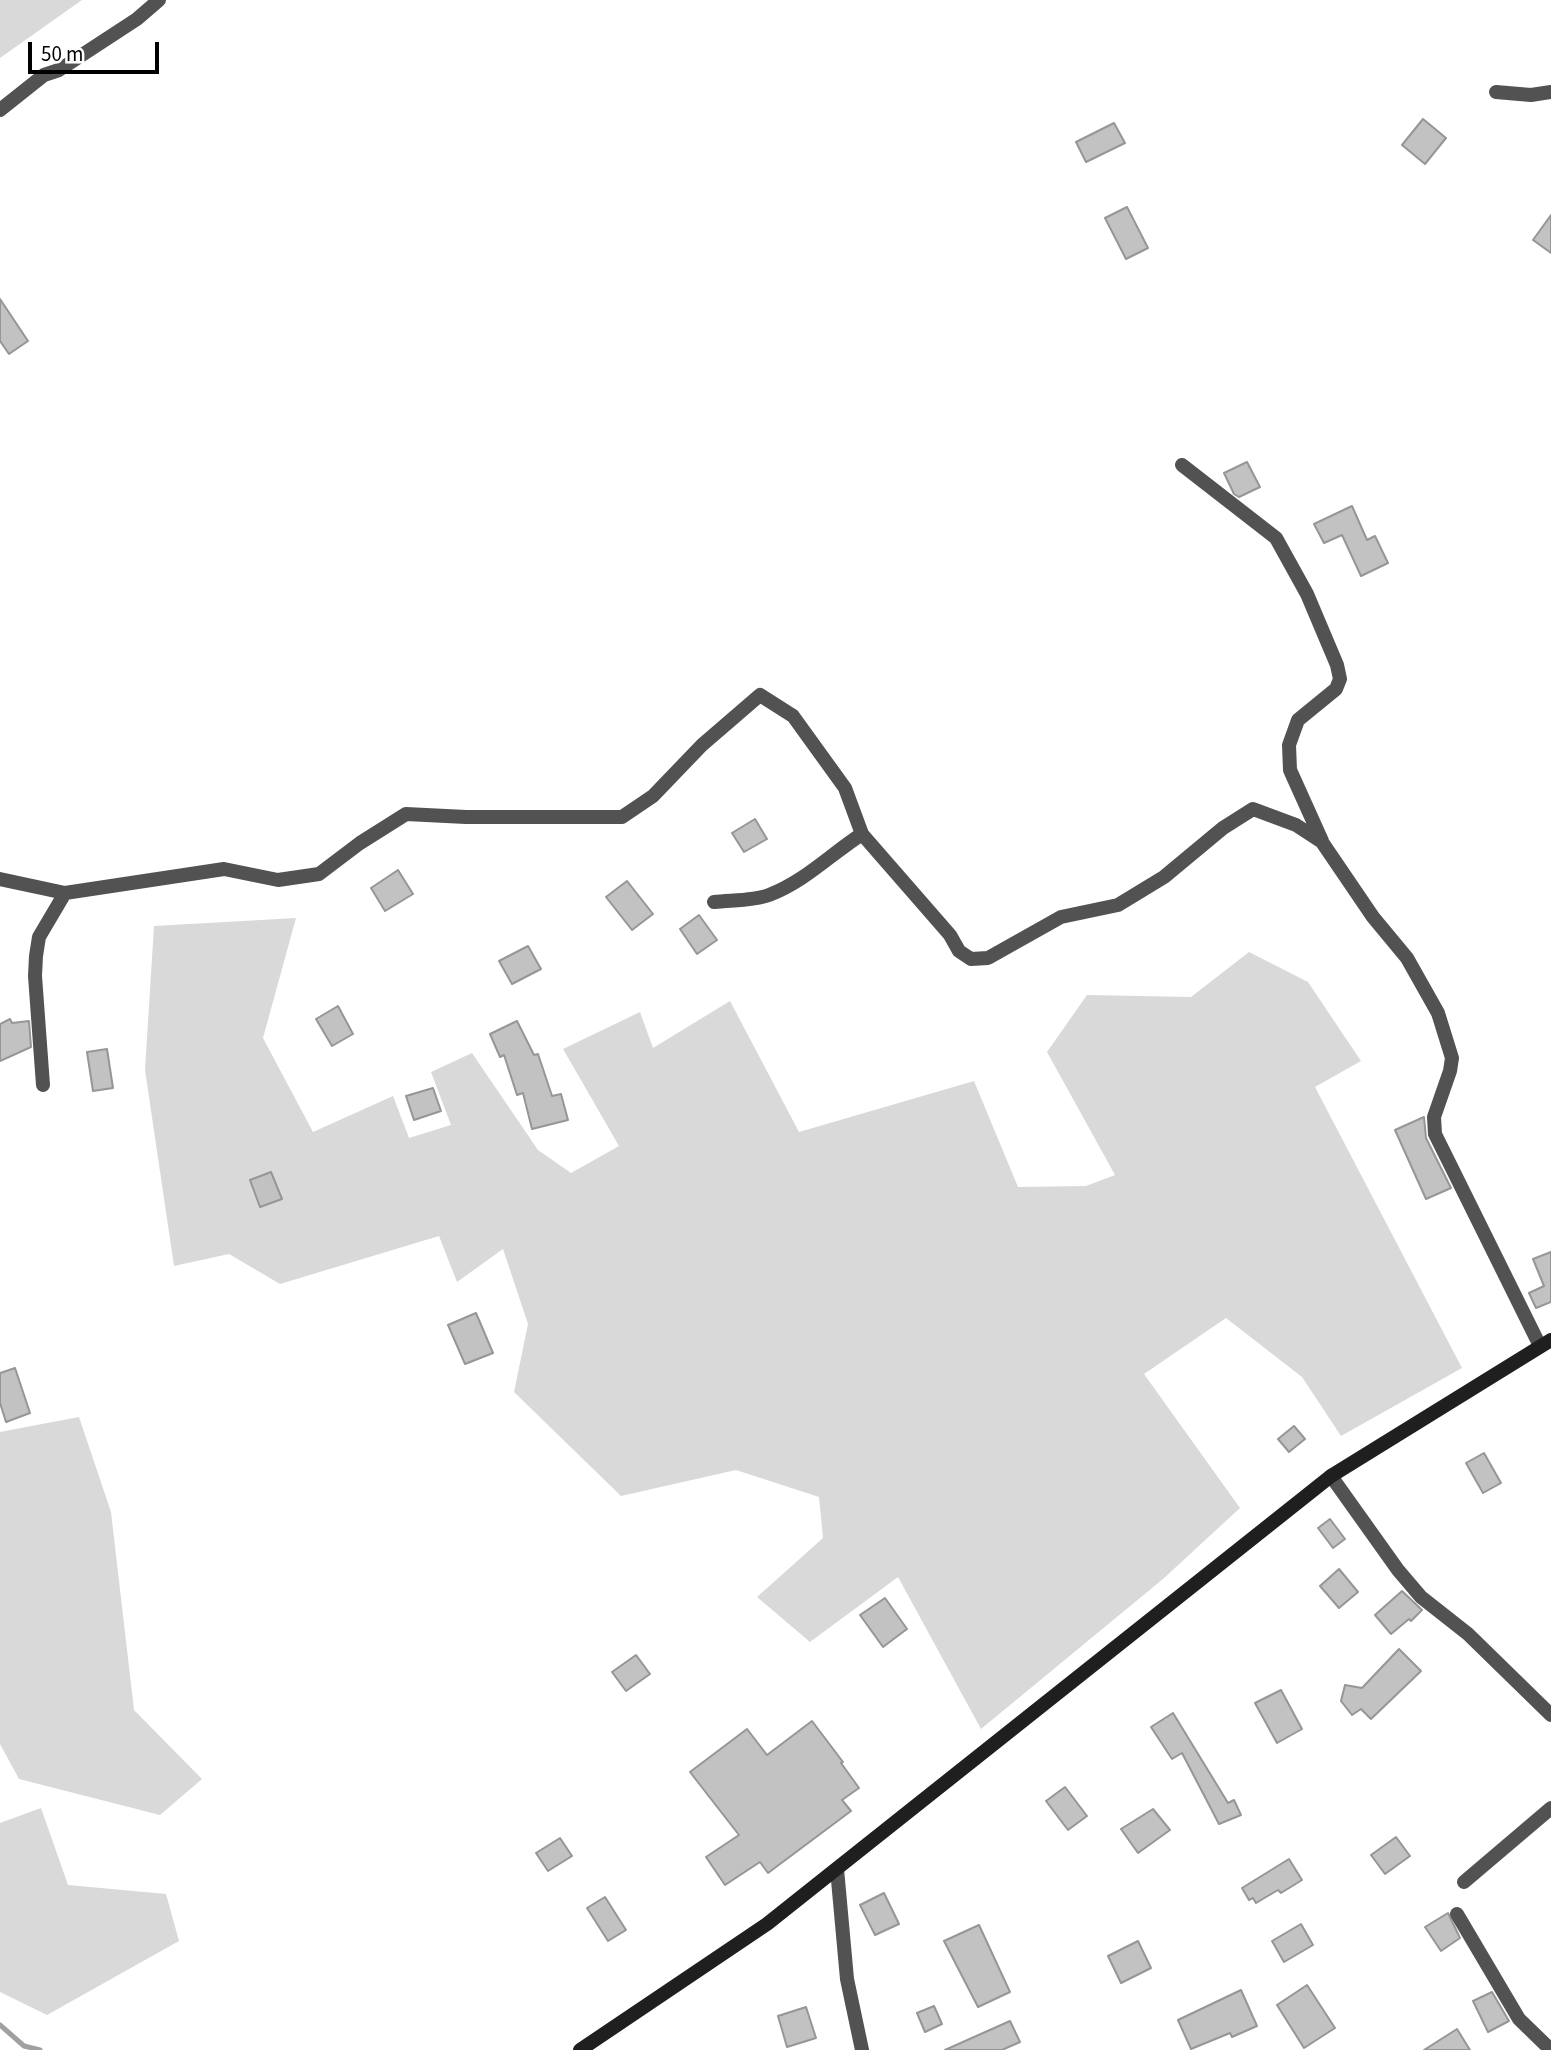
<!DOCTYPE html>
<html>
<head>
<meta charset="utf-8">
<style>
	body { margin:0 }
	#map { position:relative; width:1551px; height:2050px; overflow:hidden; background:#fff; font-family:"Source Sans 3",sans-serif }
	canvas { display:block }
	.scale { position:absolute; left:28px; top:42px; width:131px; height:32px; box-sizing:border-box; border:4px solid #000; border-top:0; padding-left:9px; font-size:21px; line-height:24px; white-space:nowrap; color:#000; -webkit-text-stroke:5px #fff; paint-order:stroke }
</style>
</head>
<body>
<div id="map">
<canvas width="1551" height="2050"></canvas>
<div class="scale">50 m</div>
</div>
<script>
const ctx = document.querySelector('canvas').getContext('2d');
ctx.lineJoin = 'round';
function fill(path, color) { ctx.fillStyle = color; ctx.fill(path, 'evenodd'); }
function stroke(path, color, width, dash) { ctx.strokeStyle = color; ctx.lineWidth = width; ctx.lineCap = dash ? 'butt' : 'round'; ctx.setLineDash(dash || []); ctx.stroke(path); }
const green = new Path2D(`
	M0 0H82L0 58Z
	M296 918 263 1038 313 1132 393 1096 409 1138 451 1125 431 1072 472 1053 538 1150 571 1173 619 1146 563 1049 640 1012 653 1048 730 1001 799 1132 974 1081 1018 1187 1086 1186 1115 1175 1047 1052 1087 995 1191 997 1249 952 1308 982 1361 1061 1315 1087 1462 1368 1341 1436 1302 1377 1226 1318 1144 1374 1240 1508 1163 1579 981 1729 898 1577 810 1642 757 1597 823 1538 819 1497 736 1470 621 1496 514 1392 528 1324 503 1249 457 1282 439 1236 280 1284 229 1254 174 1266 145 1070 154 926Z
	M79 1417 111 1512 134 1710 202 1779 160 1815 19 1779 0 1744V1432Z
	M41 1808 68 1885 166 1894 179 1941 47 2015 0 1992V1823Z`);
const stream = new Path2D(`
	M0 2025 24 2046 40 2050`);
const building = new Path2D(`
	M1423 119 1446 138 1425 164 1402 145Z
	M1114 123 1125 143 1086 162 1076 142Z
	M1127 207 1148 248 1126 259 1105 218Z
	M1551 215V253L1533 240Z
	M0 299 28 341 9 354 0 341Z
	M1247 462 1260 487 1239 497 1234 494 1224 473Z
	M1352 506 1367 540 1375 536 1388 563 1361 576 1342 535 1324 543 1314 524Z
	M755 819 767 839 744 852 732 833Z
	M398 870 413 894 385 911 371 888Z
	M627 881 653 914 632 930 606 897Z
	M699 915 717 940 697 954 680 929Z
	M528 946 541 969 512 984 499 961Z
	M338 1006 353 1034 332 1046 316 1019Z
	M10 1019 12 1023 29 1021 31 1047 0 1061V1024Z
	M517 1021 534 1055 538 1054 552 1096 561 1094 568 1120 532 1129 523 1093 517 1095 504 1055 500 1057 490 1034Z
	M107 1049 113 1088 93 1091 87 1052Z
	M433 1088 441 1111 414 1120 406 1096Z
	M1424 1117 1426 1138 1451 1188 1426 1199 1395 1130Z
	M271 1172 282 1199 260 1207 250 1180Z
	M1551 1252V1302L1536 1308 1529 1293 1544 1286 1533 1259Z
	M476 1313 493 1353 465 1364 448 1325Z
	M15 1368 30 1413 6 1422 0 1403V1373Z
	M1294 1426 1305 1439 1289 1452 1278 1439Z
	M1484 1453 1501 1483 1483 1493 1466 1463Z
	M1330 1519 1345 1539 1333 1548 1318 1528Z
	M1339 1569 1358 1592 1339 1608 1320 1586Z
	M1402 1591 1422 1610 1411 1621 1409 1619 1391 1634 1375 1615Z
	M885 1598 907 1629 883 1647 860 1615Z
	M1399 1649 1421 1671 1371 1719 1361 1709 1352 1715 1341 1701 1345 1685 1362 1688Z
	M636 1655 650 1674 626 1691 612 1672Z
	M1281 1690 1302 1729 1277 1743 1255 1703Z
	M1173 1713 1228 1803 1234 1800 1241 1815 1219 1824 1182 1753 1172 1759 1151 1727Z
	M812 1721 843 1762 841 1763 859 1788 842 1800 851 1811 768 1873 760 1862 725 1885 706 1857 739 1835 690 1772 747 1729 767 1755Z
	M1065 1787 1087 1816 1068 1830 1046 1801Z
	M1153 1809 1170 1830 1138 1853 1121 1829Z
	M1396 1837 1410 1856 1385 1874 1371 1855Z
	M560 1838 572 1856 548 1871 536 1853Z
	M1289 1859 1302 1880 1281 1893 1278 1890 1256 1903 1253 1898 1249 1900 1242 1888Z
	M884 1893 899 1924 875 1935 860 1905Z
	M605 1897 626 1930 608 1941 587 1908Z
	M1448 1913 1460 1938 1441 1951 1425 1927Z
	M1301 1924 1313 1945 1284 1962 1272 1941Z
	M979 1925 1010 1992 978 2007 944 1941Z
	M1138 1941 1151 1968 1121 1983 1108 1956Z
	M1307 1985 1335 2028 1304 2048 1277 2005Z
	M1241 1990 1257 2026 1232 2037 1230 2033 1191 2049 1178 2020Z
	M1492 1992 1509 2021 1488 2032 1473 2001Z
	M934 2006 942 2024 925 2032 917 2013Z
	M806 2007 816 2038 787 2047 778 2016Z
	M1010 2021 1020 2042 1002 2050H945Z
	M1457 2029 1470 2050H1424Z`);
const minor = new Path2D(`
	M1496 92 1531 95 1551 92
	M0 110 44 75 59 70 137 19 159 0
	M1182 465 1276 538 1307 594 1337 665 1340 679 1336 689 1298 720 1289 745 1290 770 1322 841
	M0 879 65 893 224 869 278 880 319 874 360 843 406 814 466 817H622L653 796 702 745 760 695 793 716 845 788 862 834
	M714 902C731 900 753 901 769 895 804 882 831 854 862 834L950 935 959 951 971 959 988 958 1061 917 1118 905 1164 877 1223 828 1253 809 1296 825 1322 842 1373 917 1407 958 1438 1013 1452 1058 1450 1071 1434 1117 1435 1134 1540 1346
	M43 1085 35 976 36 956 39 937 65 893
	M1331 1476 1398 1570 1421 1597 1468 1634 1551 1715
	M837 1869 847 1979 862 2050
	M1464 1882 1551 1808
	M1457 1914 1519 2019 1551 2050`);
const secondary = new Path2D(`
	M580 2050 767 1924 1331 1476 1551 1340`);
fill(green, '#d9d9d9');
stroke(stream, '#a0a0a0', 5);
fill(building, '#c2c2c2');
stroke(building, '#969696', 2);
stroke(minor, '#525252', 14);
stroke(secondary, '#1f1f1f', 14);
</script>
</body>
</html>
